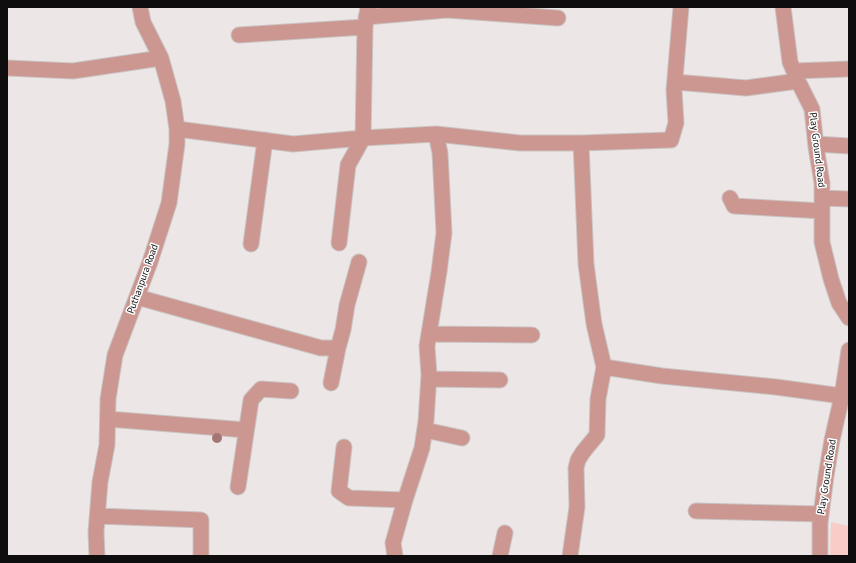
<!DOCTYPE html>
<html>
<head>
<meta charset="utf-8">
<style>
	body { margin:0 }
	#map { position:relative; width:856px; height:563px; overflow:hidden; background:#ece7e6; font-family:"PT Sans",sans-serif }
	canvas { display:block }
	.frame { position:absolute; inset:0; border:8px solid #0f0d0d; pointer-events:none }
</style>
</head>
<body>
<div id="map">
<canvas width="856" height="563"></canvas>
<div class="frame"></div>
</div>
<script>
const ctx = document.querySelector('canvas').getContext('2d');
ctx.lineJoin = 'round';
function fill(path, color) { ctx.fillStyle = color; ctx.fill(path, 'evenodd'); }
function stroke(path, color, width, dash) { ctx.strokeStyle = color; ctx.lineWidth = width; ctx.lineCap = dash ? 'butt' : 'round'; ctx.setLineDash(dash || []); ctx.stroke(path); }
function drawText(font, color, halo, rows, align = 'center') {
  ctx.font = font + ' "PT Sans",sans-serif'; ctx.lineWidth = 3; ctx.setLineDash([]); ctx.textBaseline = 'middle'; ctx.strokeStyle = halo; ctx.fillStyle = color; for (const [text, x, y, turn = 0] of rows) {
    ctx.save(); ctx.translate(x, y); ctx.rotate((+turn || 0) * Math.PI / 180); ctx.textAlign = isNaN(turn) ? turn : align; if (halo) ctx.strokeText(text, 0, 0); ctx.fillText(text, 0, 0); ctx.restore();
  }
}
const green = new Path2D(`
	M831 522 849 526V556H830Z`);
const street = new Path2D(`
	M783 7 790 62 798 81 812 109 816 147 822 183V242L831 279 839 303 849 318
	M366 17 447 10 558 18
	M239 35 365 27
	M7 68 73 71 161 58
	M794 71 849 69
	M675 82 746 88 798 81
	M177 129 293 144 363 138 436 134 520 143H581L671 140 676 123 674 90 681 7
	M816 144 849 146
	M730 198 734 206 822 211
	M822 198 849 199
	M339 243 348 165 363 138 365 27 368 7
	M251 244 265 140
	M137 297 321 348H338L343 330 347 305 359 262
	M429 334 532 335
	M604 367 662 376 776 387 842 396
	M429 379 500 380
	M331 383 338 348
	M108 419 246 430
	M425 430 462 438
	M344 447 339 491 349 498 405 500
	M238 487 251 400 261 389 291 391
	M696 511 821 514
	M98 516 201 520V556
	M97 556 96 532 100 482 107 445 108 399 115 355 150 262 169 203 177 144V129L173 101 161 58 143 22 140 7
	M395 556 393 543 405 500 422 448 426 421 429 375 427 346 439 272 444 233 440 153 436 134
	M500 556 505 533
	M570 556 577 507 576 468 578 460 583 452 597 435 598 399 604 367 594 324 586 264 581 143
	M820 556V523L826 476 832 440 842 396 849 350`);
const trees = [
	[217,438]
];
const streetNames = [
	["Play Ground Road",817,150,83],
	["Puthanpura Road",143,279,-70],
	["Play Ground Road",827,477,-81]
];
fill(green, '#f8cdc8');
stroke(street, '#c9c4c3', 17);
stroke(street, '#cd9791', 15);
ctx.fillStyle = '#a47574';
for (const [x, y] of trees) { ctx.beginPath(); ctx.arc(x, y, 5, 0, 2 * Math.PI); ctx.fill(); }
drawText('10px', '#0f0d0d', '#fff', streetNames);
</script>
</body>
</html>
